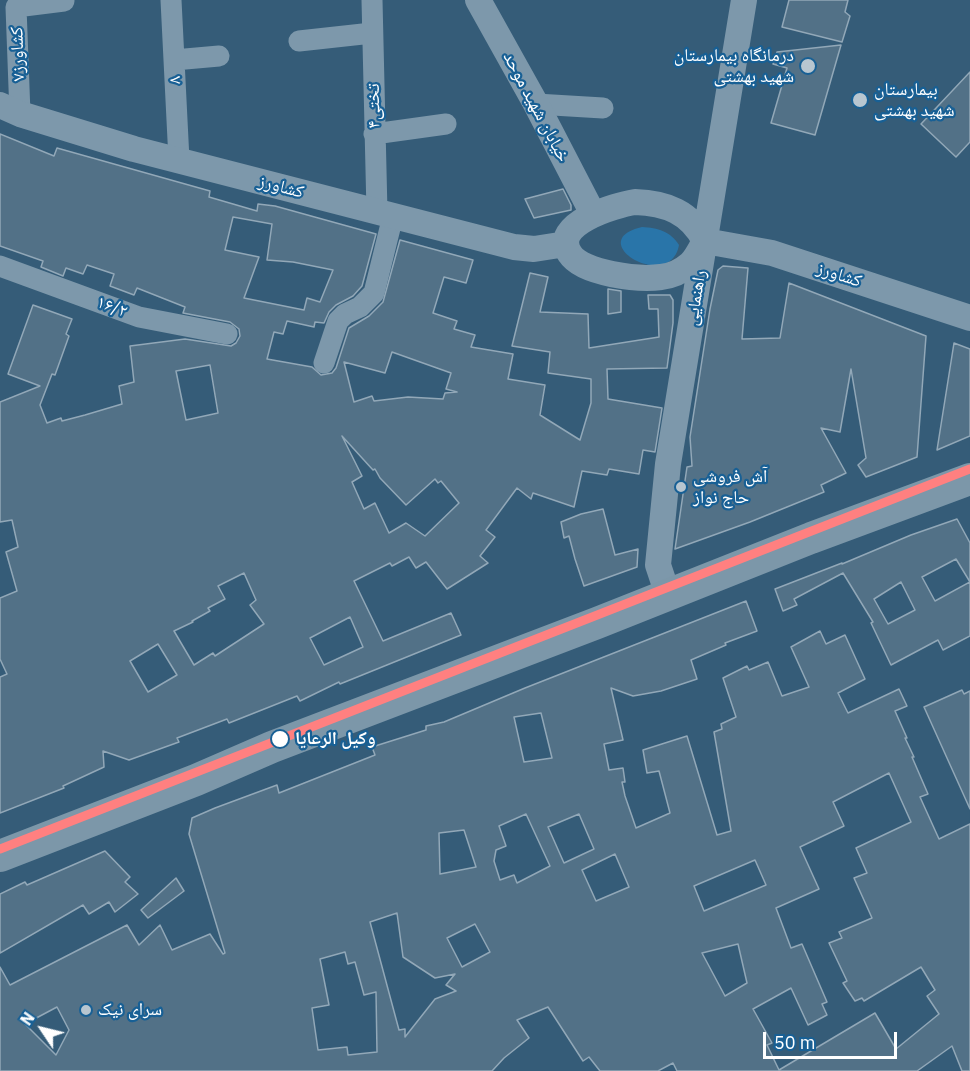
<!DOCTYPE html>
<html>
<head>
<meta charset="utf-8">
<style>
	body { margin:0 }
	#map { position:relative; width:970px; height:1071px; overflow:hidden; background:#355c78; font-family:"IBM Plex Sans",sans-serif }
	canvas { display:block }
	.north { position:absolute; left:12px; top:999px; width:60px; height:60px; -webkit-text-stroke:4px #186095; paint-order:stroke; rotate:305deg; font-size:16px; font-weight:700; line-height:24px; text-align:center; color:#fff }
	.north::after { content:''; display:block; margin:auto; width:21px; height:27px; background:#fff; clip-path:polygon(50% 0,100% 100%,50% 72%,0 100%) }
	.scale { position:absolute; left:763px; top:1032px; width:134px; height:27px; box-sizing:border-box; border:3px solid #fff; border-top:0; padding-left:8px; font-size:18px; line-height:21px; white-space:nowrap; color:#fff; -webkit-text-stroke:4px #186095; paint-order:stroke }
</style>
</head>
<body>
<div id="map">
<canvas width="970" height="1071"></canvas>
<div class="north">N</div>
<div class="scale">50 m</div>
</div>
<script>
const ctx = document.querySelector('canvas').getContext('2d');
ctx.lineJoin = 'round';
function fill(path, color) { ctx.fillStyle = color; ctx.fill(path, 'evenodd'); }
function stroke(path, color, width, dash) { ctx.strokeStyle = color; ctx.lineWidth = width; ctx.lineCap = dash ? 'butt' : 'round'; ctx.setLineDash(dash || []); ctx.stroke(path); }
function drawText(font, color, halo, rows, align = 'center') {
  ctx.font = font + ' "IBM Plex Sans","Noto Naskh Arabic",sans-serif'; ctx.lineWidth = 4.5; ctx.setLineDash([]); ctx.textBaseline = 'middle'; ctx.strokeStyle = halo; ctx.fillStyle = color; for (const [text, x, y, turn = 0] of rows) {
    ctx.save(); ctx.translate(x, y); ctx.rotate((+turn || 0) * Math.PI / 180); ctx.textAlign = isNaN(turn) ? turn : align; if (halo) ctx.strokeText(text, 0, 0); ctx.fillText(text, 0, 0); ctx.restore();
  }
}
const green = new Path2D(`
	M642 227C658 228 670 231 679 245 670 294 581 241 642 227Z`);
const building = new Path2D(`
	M789 0H848L845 12 850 16 842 42 782 27Z
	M841 45 815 135 771 123 787 68 773 64 777 52Z
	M970 72V142L956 157 921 124Z
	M0 134 54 156 57 148 210 191 209 197 257 211 258 204 275 206 376 234 362 286 353 296 336 305 329 312 324 323 315 322 314 327 287 321 283 334 274 332 267 359 312 367 321 375 332 373 336 368 349 328 369 316 383 302 400 240 473 260 466 283 444 277 433 313 457 321 454 329 475 335 471 347 513 354 508 379 545 385 540 415 580 440 591 403V379L548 373 550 352 512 346 530 273 548 277 540 312 588 314 589 348 659 337 658 309H649L648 295H670L673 300V323L667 368 607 369 608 399 662 408 655 452 643 450 639 474 609 469 607 475 582 471 574 507 533 493 531 499 517 488 486 530 495 537 480 556 488 563 447 589 426 562 416 568 409 557 392 566 390 563 354 581 383 641 451 613 461 635 340 684 339 682 300 701 297 696 229 723 227 719 177 738 179 742 129 760 103 751 104 767 63 786 64 788 0 813V677L7 674 0 659V598L17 591 6 552 18 547 12 520 0 522V402L40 386 8 374 33 305 72 319 66 334 69 336 55 375 52 374 40 405 47 423 61 418 62 421 85 415 122 404 119 386 134 382 130 346 185 339 231 346 236 343 240 336 239 329 230 322 183 313 185 307 137 288 134 295 110 286 114 274 87 265 83 274 66 268 63 276 41 267 43 261 0 246ZM233 217 272 224 267 260 293 262 333 270 320 302 307 298 304 310 244 298 259 257 225 250ZM392 352 451 373 446 389 457 392 445 393 443 399 408 397 374 401 372 396 354 402 344 362 385 373ZM210 365 218 413 186 420 176 371ZM342 436 373 470 375 469 380 478 406 505 435 479 438 483 441 481 459 503 425 536 406 523 389 533 375 503 364 509 352 482 362 476ZM244 573 256 600 250 605 264 624 215 656 213 653 194 665 174 631 193 622 192 621 210 611 208 608 225 599 218 586ZM350 617 363 647 324 665 310 638ZM158 644 177 675 148 692 130 661Z
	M563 189 571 205V210L534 218 525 199Z
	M723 266 748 268 742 339 780 338 789 283 926 336 917 457 866 477 858 465 866 458 851 369 840 432 821 428 846 473 821 485 824 492 750 522 675 549 687 467 692 466 690 437 710 309 718 270Z
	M608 289 621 291V312L608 314Z
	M954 343 970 349V436L937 450Z
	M603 509 615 555 638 549 637 567 584 586 575 559 569 536 564 538 561 522 581 514Z
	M957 519 970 543V636L943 650 938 640 891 665 871 623 873 622 843 573 794 599 797 605 783 611 775 589 842 563V564L911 535ZM956 559 970 582 935 601 922 577ZM901 582 915 610 888 624 874 599Z
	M746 601 757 631 725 643 726 645 691 660 697 679 661 691 633 696 611 688 623 740 604 744 609 770 623 768 625 782H622L625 796 636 828 670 813 659 771 647 773 643 750 687 736 717 835 731 831 714 732 722 729 721 724 736 717 723 678 747 666 749 670 768 662 782 696 809 687 791 647 820 631 826 644 845 635 865 679 838 693 848 713 899 689 907 706 895 711 907 738H905L914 757H912L928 794 920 797 939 839 970 824V1071H962L952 1046 917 1071H677L673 1063 658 1071H600L589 1057 583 1061 548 1007 517 1020 529 1038 504 1058 492 1071H0V967L10 985 127 925 139 945 160 925 172 950 210 934 223 954 225 953 189 834 192 818 215 808 277 785 279 793 375 755 372 747 426 730V726L444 722 525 688ZM541 713 552 758 524 762 514 717ZM889 773 911 822 856 848 867 873 854 878 872 918 839 932 842 938 829 943 847 981 843 983 855 1001 862 998 864 1001 921 967 935 990 927 996 939 1014 896 1049 875 1013 779 1070 767 1045 772 1043 753 1009 791 988 808 1025 827 1015 822 1004 827 1002 802 944 791 948 776 908 819 889 800 847 844 826 833 802ZM526 814 550 866 517 883 514 875 500 880 494 861 496 850 506 846 499 826ZM579 814 594 849 564 863 548 827ZM464 830 476 867 440 874 439 833ZM615 854 629 887 596 901 582 870ZM755 860 766 885 704 911 694 886ZM397 913 403 957 435 978 455 974 446 985 456 991 435 999 405 1037V1029L399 1030 370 922ZM475 924 490 952 462 967 447 938ZM738 944 747 983 725 996 702 953ZM345 952 348 964 355 962 364 995 376 992 377 1052 348 1055 347 1047 318 1050 312 1008 329 1005 320 959ZM57 1007 69 1030 56 1055 25 1024Z
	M962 690 964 694 970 691V809L924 707Z
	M105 851 130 877 125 882 138 894 115 912 109 902 89 914 83 905 0 953V894L25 882 27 885Z
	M176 878 184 891 148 918 141 910Z`);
const minor = new Path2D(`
	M171 0 179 160
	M372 0 377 212
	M299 41 372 33
	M174 60 219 56
	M536 104 603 108
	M20 114 16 7 64 1
	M374 134 446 124
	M0 266 139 317 227 334
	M324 363 338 321 345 314 360 307 374 293 393 216`);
const tertiary = new Path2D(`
	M478 0 536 104 593 214
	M0 105 20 114 134 149 514 247 534 249 566 244
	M635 202C666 203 690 212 705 241 701 248 696 259 690 264 682 271 671 276 661 277 639 280 583 274 570 254 549 224 616 205 635 202Z
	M705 241 772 253 970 318
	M668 595 658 565 668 464 744 0`);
const primary = new Path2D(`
	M0 856 196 780 272 747 597 623 811 538 970 479`);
const metro1 = new Path2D(`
	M0 849 970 469`);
const markers = [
	[808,66,8,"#b8c6d0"],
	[860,100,8,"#b8c6d0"],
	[681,487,6,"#b8c6d0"],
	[280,739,9,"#fff"],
	[86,1010,6,"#b8c6d0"]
];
const streetNames = [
	["۷کشاورز",18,54,-92],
	["۸",175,80,-93],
	["تختی۴",374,106,-91],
	["خیابان شهید موحد",536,107,62],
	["کشاورز",281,187,15],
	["کشاورز",839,275,18],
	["راهنمایی",696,298,-81],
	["۱۶/۲",112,307,20]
];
const poiNames = [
	["درمانگاه بیمارستان",794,56,"right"],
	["شهید بهشتی",794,77,"right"],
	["بیمارستان",874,90],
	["شهید بهشتی",874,111],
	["آش فروشی",693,477],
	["حاج نواز",693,498],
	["سرای نیک",98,1010]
];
const stopNames = [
	["وکیل الرعایا",295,739]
];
fill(green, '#2975a9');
fill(building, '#527187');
stroke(building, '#92a8b8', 1.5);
stroke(minor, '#7d98ab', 21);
stroke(tertiary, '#7d98ab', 26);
stroke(primary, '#7c97a9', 32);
stroke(metro1, '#ff8080', 9);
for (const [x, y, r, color] of markers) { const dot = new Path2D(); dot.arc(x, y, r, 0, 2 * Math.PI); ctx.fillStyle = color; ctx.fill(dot); stroke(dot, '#186095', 2); }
drawText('18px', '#fff', '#186095', streetNames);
drawText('18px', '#fff', '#186095', poiNames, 'left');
drawText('bold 18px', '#fff', '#186095', stopNames, 'left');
</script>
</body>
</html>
